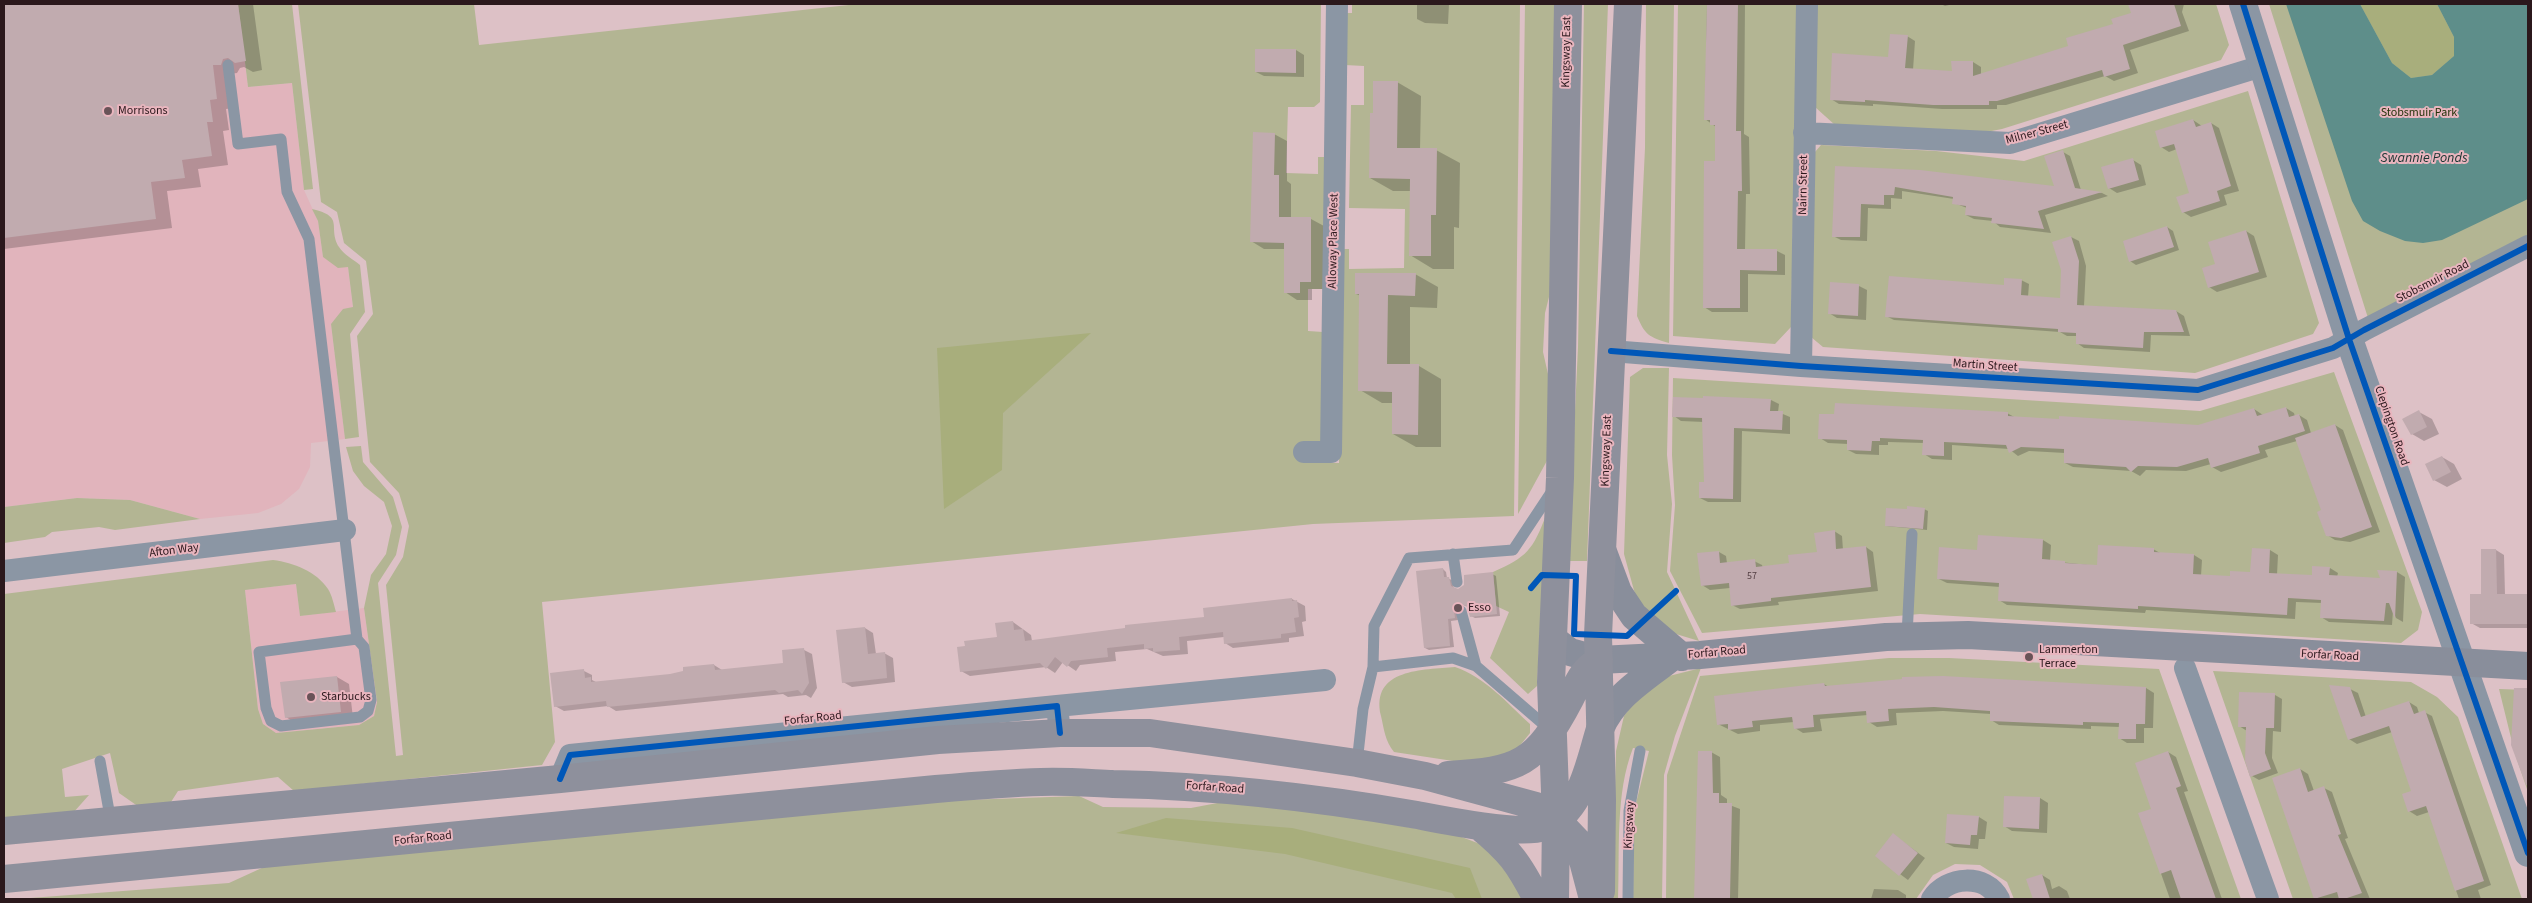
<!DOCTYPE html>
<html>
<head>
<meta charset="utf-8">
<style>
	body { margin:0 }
	#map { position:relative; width:2532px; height:903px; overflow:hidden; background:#ddc1c6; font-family:"Source Sans 3",sans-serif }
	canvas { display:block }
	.frame { position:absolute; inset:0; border:5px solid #2b181c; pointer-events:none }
</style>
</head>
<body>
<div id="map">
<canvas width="2532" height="903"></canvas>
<div class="frame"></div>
</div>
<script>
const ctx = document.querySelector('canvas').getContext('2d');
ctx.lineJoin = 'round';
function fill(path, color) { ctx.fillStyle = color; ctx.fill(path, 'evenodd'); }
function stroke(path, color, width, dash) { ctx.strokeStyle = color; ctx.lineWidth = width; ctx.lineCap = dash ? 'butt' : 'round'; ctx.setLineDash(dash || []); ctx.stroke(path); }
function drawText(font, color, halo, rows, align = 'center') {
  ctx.font = font + ' "Source Sans 3",sans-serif'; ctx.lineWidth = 4; ctx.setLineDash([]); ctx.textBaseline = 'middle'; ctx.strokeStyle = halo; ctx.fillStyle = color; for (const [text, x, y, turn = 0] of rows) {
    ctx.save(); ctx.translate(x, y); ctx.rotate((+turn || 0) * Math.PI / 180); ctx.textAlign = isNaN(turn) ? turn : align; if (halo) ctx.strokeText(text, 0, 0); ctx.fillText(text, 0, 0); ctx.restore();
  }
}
const built = new Path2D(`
	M4 4H238L248 87 292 83 304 190 318 221 323 257 348 267 353 308 331 324 345 439 311 443 310 467 299 489 281 504 258 513 200 519 130 500 77 498 4 507Z
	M296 584 300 616 364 608 377 702 374 716 359 725 276 733 263 724 258 709 245 590Z`);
const green = new Path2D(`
	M238 4H292L313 189 304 190 292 83 248 87Z
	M298 4H474L479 45 858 4H1321L1320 102 1314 107H1288L1286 173 1318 174V157H1326L1323 289H1308V331L1323 332 1321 442 1303 462 1339 463 1342 249H1349V269L1404 268 1405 209 1349 208 1351 105H1364V66L1345 65 1346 13H1352V4H1520L1514 516 1313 524 542 602 555 742 542 765 294 791 278 777 178 791 171 802 139 807 119 793 110 753 62 769 65 797 89 795 73 813 4 820V594L273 560C294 563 316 571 328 589 332 595 334 605 336 612L300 616 296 584 245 590 258 709 263 724 276 733 359 725 374 716 377 702 364 608 371 575 386 554 392 526 384 502 364 486 353 471 346 447 361 446 363 462 393 497 402 527 396 555 378 583 396 756 403 755 386 585 403 557 409 526 399 493 370 462 357 336 373 314 366 261 344 243 337 212 321 202Z
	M1525 4H1558L1555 273 1545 313 1543 352 1553 396 1549 457 1518 514Z
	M1584 4H1608L1587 561H1568L1578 347Z
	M1646 4H1674L1669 343C1649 337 1645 335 1637 316L1645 148Z
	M1678 4H1797L1791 327 1775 344 1673 336Z
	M1817 4H2216L2229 45 2221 60 2002 129 1976 134 1835 125 1815 107Z
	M2269 4H2528V237L2368 318Z
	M2248 91 2319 323 2313 334 2195 373 1823 347 1811 337 1815 152 1821 145 1936 151 2024 161Z
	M312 209C346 217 327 227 339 247 343 254 354 260 360 265L365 312 350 334 359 437 345 439 331 324 343 309 353 307 348 267 338 268 323 257 318 221Z
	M1643 368H1669L1667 455 1672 504 1667 572 1699 641 1676 634 1650 617 1635 594 1624 554 1630 377Z
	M2334 372 2422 612 2418 630 2401 643 1920 614 1702 633 1670 571 1675 505 1672 455 1673 378 2200 411Z
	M77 498 130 500 200 519 115 530 99 527 52 532 45 537 4 543V507Z
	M1546 515 1537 686 1528 694 1490 658 1509 612 1496 606 1493 572C1527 557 1533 550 1546 515Z
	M1889 658H1949L2159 669 2241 899H2014L2007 882 1980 865 1955 864 1933 875 1916 899H1666L1667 775 1700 676Z
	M1455 667C1485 677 1507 703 1530 724V733L1514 753 1473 764 1394 752C1385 741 1384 729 1381 716 1370 668 1424 670 1455 667Z
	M1701 668 1675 736 1664 775 1662 899H1633L1634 811 1649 751 1633 748C1615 794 1620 850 1618 899H1612L1616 751 1624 716 1641 692 1669 676Z
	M2213 671 2411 682 2437 697 2458 717 2522 899H2293Z
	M2499 689 2528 690V792L2515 754Z
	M1079 796 1103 807 1191 808 1228 801 1316 811 1459 836 1488 847 1513 869 1525 899H17L229 883 264 867 937 801Z`);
const forest = new Path2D(`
	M2360 4H2437L2454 37V56L2432 75 2411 78 2392 63Z
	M1091 333 1003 413 1002 470 944 509 937 348Z
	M1166 818 1292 828 1470 868 1482 899H1456L1452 893 1285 854 1116 833Z`);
const water = new Path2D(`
	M2286 4H2360L2392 63 2411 78 2432 75 2454 56V37L2437 4H2528V199L2442 240 2423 243 2405 241 2380 231 2363 221 2352 201Z`);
const shadow = new Path2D(`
	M4 4H253L262 70 253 72 244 67 240 68 237 73 229 74 233 108 226 109 229 130 223 131 228 165 198 169 201 187 167 191 172 228 4 249Z
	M1417 4H1449L1448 24 1425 23 1417 19Z
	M1707 4H1745L1744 134 1749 137 1750 194H1746L1745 250 1777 251 1785 255V275L1748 274V312H1712L1704 307 1717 162 1716 127 1705 119Z
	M1941 4H1953L1945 6Z
	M2130 4H2184L2182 12 2189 31 2130 50 2138 73 2114 81 2105 76 2006 105H1997V109H1942L1873 104V106L1839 104 1831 99 1890 58 1907 36 1915 41 1913 70 1953 72 1973 62 1981 67V75L2070 47 2133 14Z
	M1256 50H1296L1304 55V77L1264 76 1256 72Z
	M1397 82 1421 96 1420 150H1436L1460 163 1459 228 1454 227V269H1433L1410 255 1411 191H1393L1370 178 1374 114Z
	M2193 120 2202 126 2211 123 2219 128 2239 191 2224 195 2227 205 2191 217 2183 212 2191 193 2177 149 2169 152 2161 147Z
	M1274 134 1287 141V181L1291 184V218L1311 219 1324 226 1323 289H1312V300H1297L1285 292V249H1264L1251 241Z
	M2063 152 2070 156 2081 190 2102 193 2108 196 2045 215 2051 233 2000 227 1993 221 1974 219 1966 215 1967 208 1954 203V199L1902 191V199L1891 198V209L1868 208 1867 241 1841 240 1833 236 1836 167 2056 187Z
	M2133 160 2141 165 2146 185 2117 193 2109 188Z
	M2167 227 2173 231 2179 250 2136 265 2130 261Z
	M2246 231 2254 236 2267 277 2217 292 2209 287 2216 265Z
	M2071 237 2079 241 2086 266 2084 306 2176 311 2184 316 2190 336 2151 335 2150 352 2084 348 2077 343V336H2067L2060 332 1894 320 1886 316 2005 286 2021 280 2029 284 2028 297 2061 299Z
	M1415 274 1438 287 1437 308 1410 307V366H1419L1441 379V447H1416L1393 434V403H1382L1360 390 1361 296 1356 294Z
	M1859 286 1867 290 1866 320 1837 318 1829 313Z
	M1771 400 1779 404 1778 412 1790 417V434L1742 431 1741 502H1708L1700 498 1706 483 1704 422 1681 421 1674 416Z
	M2286 408 2294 413 2295 417 2299 415 2307 420 2311 433 2335 425 2343 430 2380 532 2350 542 2335 540 2327 535 2322 511 2297 441 2265 450 2268 457 2221 472 2212 467 2211 464 2186 471 2146 470 2140 476 2131 471 2073 467 2065 463V453L2029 451 2018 456 2009 449 1952 445V460L1932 459 1924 454V443L1888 442V445H1879V455L1856 454 1848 450V444L1828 443 1820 438 2007 413 2016 418 2198 427 2254 409 2263 415Z
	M2419 412 2432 419 2439 434 2424 441 2412 434Z
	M2442 457 2454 464 2462 479 2447 487 2434 480Z
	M1924 509 1928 511 1927 530 1886 526Z
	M1834 531 1842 536 1843 550 1866 547 1873 552 1878 591 1778 602 1779 605 1740 609 1732 605 1730 588 1710 590 1702 585 1719 552 1726 556 1727 563 1754 561 1762 565 1763 568 1791 564 1818 553Z
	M1979 537 2043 540 2051 545 2050 561 2098 566 2153 549 2160 553 2194 555 2202 560 2201 576 2231 577 2252 573 2253 549 2270 550 2278 555 2277 575 2313 576 2330 568 2338 573 2337 577 2382 579 2379 571 2397 572 2405 577 2403 622 2396 618 2393 611 2392 625 2329 622 2321 617 2322 603 2296 602 2295 619 2146 610 2145 613 2007 605 1999 600 2000 587 1947 583 1939 579 1978 551Z
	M2496 550 2504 555 2505 595H2528V628H2480L2471 623Z
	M1443 569 1446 572 1447 578 1452 580 1454 589 1458 591 1492 574 1496 576 1500 616 1475 618 1471 616 1468 607 1463 605 1457 612 1458 620 1451 621 1454 647 1429 650 1425 648Z
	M1292 599 1305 606 1306 621 1302 622 1304 636 1289 638V642L1233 648 1225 643 1224 637 1187 641 1188 654 1163 656 1147 649 1115 652 1116 661 1080 665 1076 671 1063 662 1055 673 1046 667 970 676 961 671 1013 622 1031 635 1032 641 1205 618Z
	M865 628 873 633 876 654 884 653 893 658 895 682 852 687 843 682Z
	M804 650 812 654 817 688 811 698 806 695 788 697 783 694 616 711 608 706 564 711 555 706 584 671 592 675V680L598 683 670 675 714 665 722 670 785 664Z
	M337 677 349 684 353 718 298 725 286 717Z
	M1824 684 1829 687 2146 688 2154 693 2153 728H2144V743H2127L2119 738 2120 727 2091 726V729L1999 725 1991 720V714L1943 711 1896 713 1897 725 1877 727 1869 722 1868 715 1820 719 1822 731 1803 733 1795 728 1794 722 1760 725V731L1738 734 1718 724Z
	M2350 689 2358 693 2366 717 2409 702 2417 707 2419 713 2424 712 2432 716 2491 885 2478 890 2481 899H2459L2429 812 2417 816 2409 811 2412 792 2392 732 2357 744 2349 739Z
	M2275 695 2282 699 2281 732 2273 731 2272 758 2278 773 2259 780 2252 776 2247 731 2239 726Z
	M2515 709 2528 710V788L2513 745Z
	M1699 752H1711L1720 757 1721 795 1727 799V804L1740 809 1738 899H1696Z
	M2168 752 2176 757 2188 791 2184 792 2222 899H2170L2140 814 2153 810Z
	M2300 769 2308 774 2314 791 2324 788 2332 792 2348 838 2345 839 2370 899H2316L2274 779Z
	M2040 798 2048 803 2047 833 2012 831 2004 826Z
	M1979 817 1987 822 1985 839H1979L1978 849 1954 847 1946 843Z
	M1894 835 1925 858 1908 880 1876 856Z
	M2042 875 2050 880 2052 889 2059 886 2067 891 2070 899H2034L2028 880Z
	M1874 889 1898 890 1906 895V899H1871Z`);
const building = new Path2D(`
	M4 4H238L246 61 235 63 228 58 223 59 221 65H213L217 99 210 100 213 122H207L212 156 182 160 185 178 151 182 156 219 4 238Z
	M1707 4H1738L1736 131H1741L1742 191H1738L1737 249H1777V271L1740 270V308H1703L1704 161H1715V125H1710V120H1704Z
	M2128 4H2174L2181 26 2123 45 2130 69 2104 77 2102 70 1997 101H1989V105H1933L1865 100V102L1830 100 1832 53 1888 57 1890 34 1908 35 1905 68 1952 71 1951 61H1973V76L2068 46 2066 38 2113 24 2111 19 2131 13Z
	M1255 49H1296V73L1255 72Z
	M1373 81H1398L1397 148H1437L1436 215H1431V256H1409L1410 179 1369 178 1370 113H1373Z
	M2193 119 2196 127 2211 122 2231 186 2217 191 2220 201 2182 213 2176 197 2189 193 2174 144 2160 148 2155 131Z
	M1253 132 1275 133 1274 175H1279V217H1311V282H1300V293H1284V243L1250 242Z
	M2063 150 2075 188 2102 192 2038 211 2044 229 1991 223 1992 218 1965 215 1966 206 1952 204 1953 197 1895 187 1894 195H1884V205L1861 204 1860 237H1832L1835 166 1920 170 2054 186 2044 156Z
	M2133 158 2139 180 2108 189 2101 167Z
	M2167 226 2174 247 2129 262 2123 241Z
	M2246 230 2259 272 2208 288 2202 268 2215 264 2208 242Z
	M2071 236 2079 261 2077 305 2176 310 2184 332H2144L2143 348 2076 344V333L2058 332V329L1885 317 1889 276 2004 285V278L2022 279 2021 295 2060 298 2061 270 2052 242Z
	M1355 273H1416L1415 296 1388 295 1387 364H1419L1418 435 1392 434V392L1358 391 1359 294H1355Z
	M1830 282 1859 284 1858 316 1828 314Z
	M1703 396 1771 399 1770 411H1783L1782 430 1734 428 1733 499 1699 498V482H1704L1702 418 1672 417 1673 397 1703 398Z
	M1835 403 2008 412V416L2059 419V416L2198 425 2254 408 2257 416 2286 407 2289 417 2299 414 2305 431 2258 446 2260 453 2211 468 2208 458 2177 467 2138 466 2131 472 2126 467 2064 463V449L2021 447 2009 453 2006 445 1944 442V456L1922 455 1923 440 1880 438V441H1872L1871 451 1847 450V440L1818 439 1819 414H1834Z
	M2419 410 2427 427 2411 435 2402 419Z
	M2335 424 2372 527 2341 538 2326 536 2317 512 2321 510 2295 438Z
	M2442 456 2451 472 2433 481 2425 464Z
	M1907 506 1925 508 1923 529 1885 526 1886 508 1907 509Z
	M1835 530 1836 549 1866 546 1871 587 1771 598V601L1731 606 1729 583 1701 586 1697 553 1719 551 1720 563 1755 559 1756 567 1789 563 1788 555 1817 552 1814 533Z
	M1978 535 2043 539 2042 559 2065 561V563L2097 565 2098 545 2154 548V552L2194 554 2193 574 2230 576V571L2250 572 2252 548 2270 549 2269 573 2312 575V566L2330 567 2329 575 2380 578 2377 570 2397 571 2395 619 2389 603H2386L2384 621 2320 618 2321 600 2288 598 2287 615 2138 606V609L1998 601 1999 583 1937 579 1939 547 1977 550Z
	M2481 549H2496L2497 594H2528V624H2470V594H2481Z
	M1443 568 1444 577H1449L1451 586 1458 589 1464 585V575L1493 572 1497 614 1470 617 1467 606 1459 604 1454 610 1455 618 1448 619 1450 646 1424 648 1416 571Z
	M1292 598V601L1297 600 1299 617 1294 618 1296 632 1281 634V638L1224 644 1223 632 1179 637 1180 650 1153 652V648L1144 649V644L1107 648 1108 657 1071 661 1067 667 1055 657 1046 669 1040 663 960 672 957 647 965 646 964 641 997 637 995 623 1013 621 1014 630 1023 629 1025 641 1125 628V625L1204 617 1203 608Z
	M865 627 868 654 885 652 887 678 842 683 836 630Z
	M804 648 809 683 802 694 798 690 779 693 775 690 607 707 606 701 554 707 550 673 584 669 585 678 591 677V682L670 674 683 671V667L714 664 715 670 783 663 782 650Z
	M337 676 341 712 285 718 280 682Z
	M1943 676 2146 687 2145 724H2136V739H2118L2119 723 2083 722V725L1990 721V711L1934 707 1888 709 1889 721 1867 723 1866 711 1813 715 1814 727 1794 729 1792 717 1752 721 1753 727 1728 730V724L1717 725 1714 696 1824 683 1825 686 1902 679V677Z
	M2329 685 2350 687 2361 717 2409 701 2414 714 2425 710 2484 881 2455 891 2426 806 2408 812 2402 794 2411 791 2389 726 2348 740Z
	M2514 688H2528V785H2526L2511 745Z
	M2239 692 2275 693 2274 728H2266L2265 753 2271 769 2250 777 2245 761 2246 727H2238Z
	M1698 751H1712L1713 793H1719V803H1732L1730 898 1694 899Z
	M2168 751 2181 786 2176 788 2216 899H2181L2171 870 2160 874 2138 813 2151 809 2135 763Z
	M2300 768 2308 792 2324 786 2341 834 2338 835 2362 893 2344 899H2339L2337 892 2314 899 2272 778Z
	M2004 796 2040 797 2039 829 2003 827Z
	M1947 814 1979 816 1977 835H1971L1970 845 1945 843Z
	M1893 833 1918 853 1899 876 1875 856Z
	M2042 874 2050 899H2033L2026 879Z`);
const service = new Path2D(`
	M228 65 238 144 281 139 287 192 309 239 357 639 259 652 266 708 271 721 281 726 360 717 368 711 371 700 364 647 357 639
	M1453 554 1457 582
	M1461 611 1476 666
	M1907 636 1912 534
	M1373 667 1374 626 1409 558 1513 550 1554 488
	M100 761 111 822
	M1357 763 1363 709 1373 667 1453 658 1476 666 1549 729
	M1628 899 1629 811 1640 751`);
const minor = new Path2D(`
	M1804 133 2010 143 2262 66
	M1611 351 1801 366 2198 390 2333 348 2364 330 2528 246
	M1801 366 1807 4
	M1304 452H1331L1337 4
	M4 571 345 530
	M2185 668 2268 899
	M1057 706 1325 680
	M560 779 570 755 1057 706 1060 733
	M1932 899C1946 876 1986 873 1999 899`);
const tertiary = new Path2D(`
	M2243 4 2349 339 2528 853`);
const primary = new Path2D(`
	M1603 552 1618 592 1634 616 1682 657
	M1553 639 1570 652 1599 660 1700 655 1886 637 1968 635 2528 666
	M1600 729C1614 696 1644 679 1672 657`);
const trunk = new Path2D(`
	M1448 775C1519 771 1536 764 1570 699 1579 681 1581 672 1599 660
	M1479 826C1510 851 1519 864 1537 899
	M4 831 560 779 938 740 1060 733H1150L1357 763 1425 776 1536 806 1556 819 1578 842 1593 899
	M4 879 936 789C971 786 1006 783 1041 782 1065 781 1089 783 1113 784 1217 786 1314 797 1417 815 1443 820 1521 836 1544 827 1582 812 1589 764 1600 729
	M1601 891 1602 800 1598 635 1628 4
	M1555 899 1556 819 1551 682 1560 478 1568 4`);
const cycleway = new Path2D(`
	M2243 4 2349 339 2528 853
	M1611 351 1801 366 2198 390 2333 348 2364 330 2528 246
	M1531 588 1542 575 1576 576 1574 634 1627 636 1676 591
	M560 779 570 755 1057 706 1060 733`);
const markers = [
	[108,111,5,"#695358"],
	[1458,608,5,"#695358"],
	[2029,657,5,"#695358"],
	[311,697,5,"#695358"]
];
const numberNames = [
	["57",1752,577]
];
const streetNames = [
	["Kingsway East",1567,52,-89],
	["Milner Street",2037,133,-15],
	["Nairn Street",1804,185,-89],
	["Alloway Place West",1334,241,-89],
	["Stobsmuir Road",2433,282,-27],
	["Martin Street",1985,366,4],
	["Clepington Road",2391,426,71],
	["Kingsway East",1607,451,-88],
	["Afton Way",174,551,-7],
	["Forfar Road",1717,653,-5],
	["Forfar Road",2330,656,3],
	["Forfar Road",813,719,-6],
	["Forfar Road",1215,788,4],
	["Kingsway",1630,825,-87],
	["Forfar Road",423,839,-6]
];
const poiNames = [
	["Morrisons",118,111],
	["Esso",1468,608],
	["Lammerton",2039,650],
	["Terrace",2039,664],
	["Starbucks",321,697]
];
const parkNames = [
	["Stobsmuir Park",2419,113]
];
const waterNames = [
	["Swannie Ponds",2424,159]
];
fill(built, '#e1b4bc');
fill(green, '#b3b593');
fill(forest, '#a8ae7c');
fill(water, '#5e8e8a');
fill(shadow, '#0003');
fill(building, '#c1abaf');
stroke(service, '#8b96a4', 11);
stroke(minor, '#8b96a4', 22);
stroke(tertiary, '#8b96a4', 28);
stroke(primary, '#898e9b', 28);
stroke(trunk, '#8e909c', 28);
stroke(cycleway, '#0057b8', 6);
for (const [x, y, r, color] of markers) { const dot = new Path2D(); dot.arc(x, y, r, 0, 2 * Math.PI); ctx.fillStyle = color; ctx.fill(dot); stroke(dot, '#e9b5be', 2); }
drawText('10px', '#523e42', null, numberNames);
drawText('12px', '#2b181c', '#e9b5be', streetNames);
drawText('12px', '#2b181c', '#e9b5be', poiNames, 'left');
drawText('12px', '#25330b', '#e9b5be', parkNames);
drawText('italic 14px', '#1c3633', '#e9b5be', waterNames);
</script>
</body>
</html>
